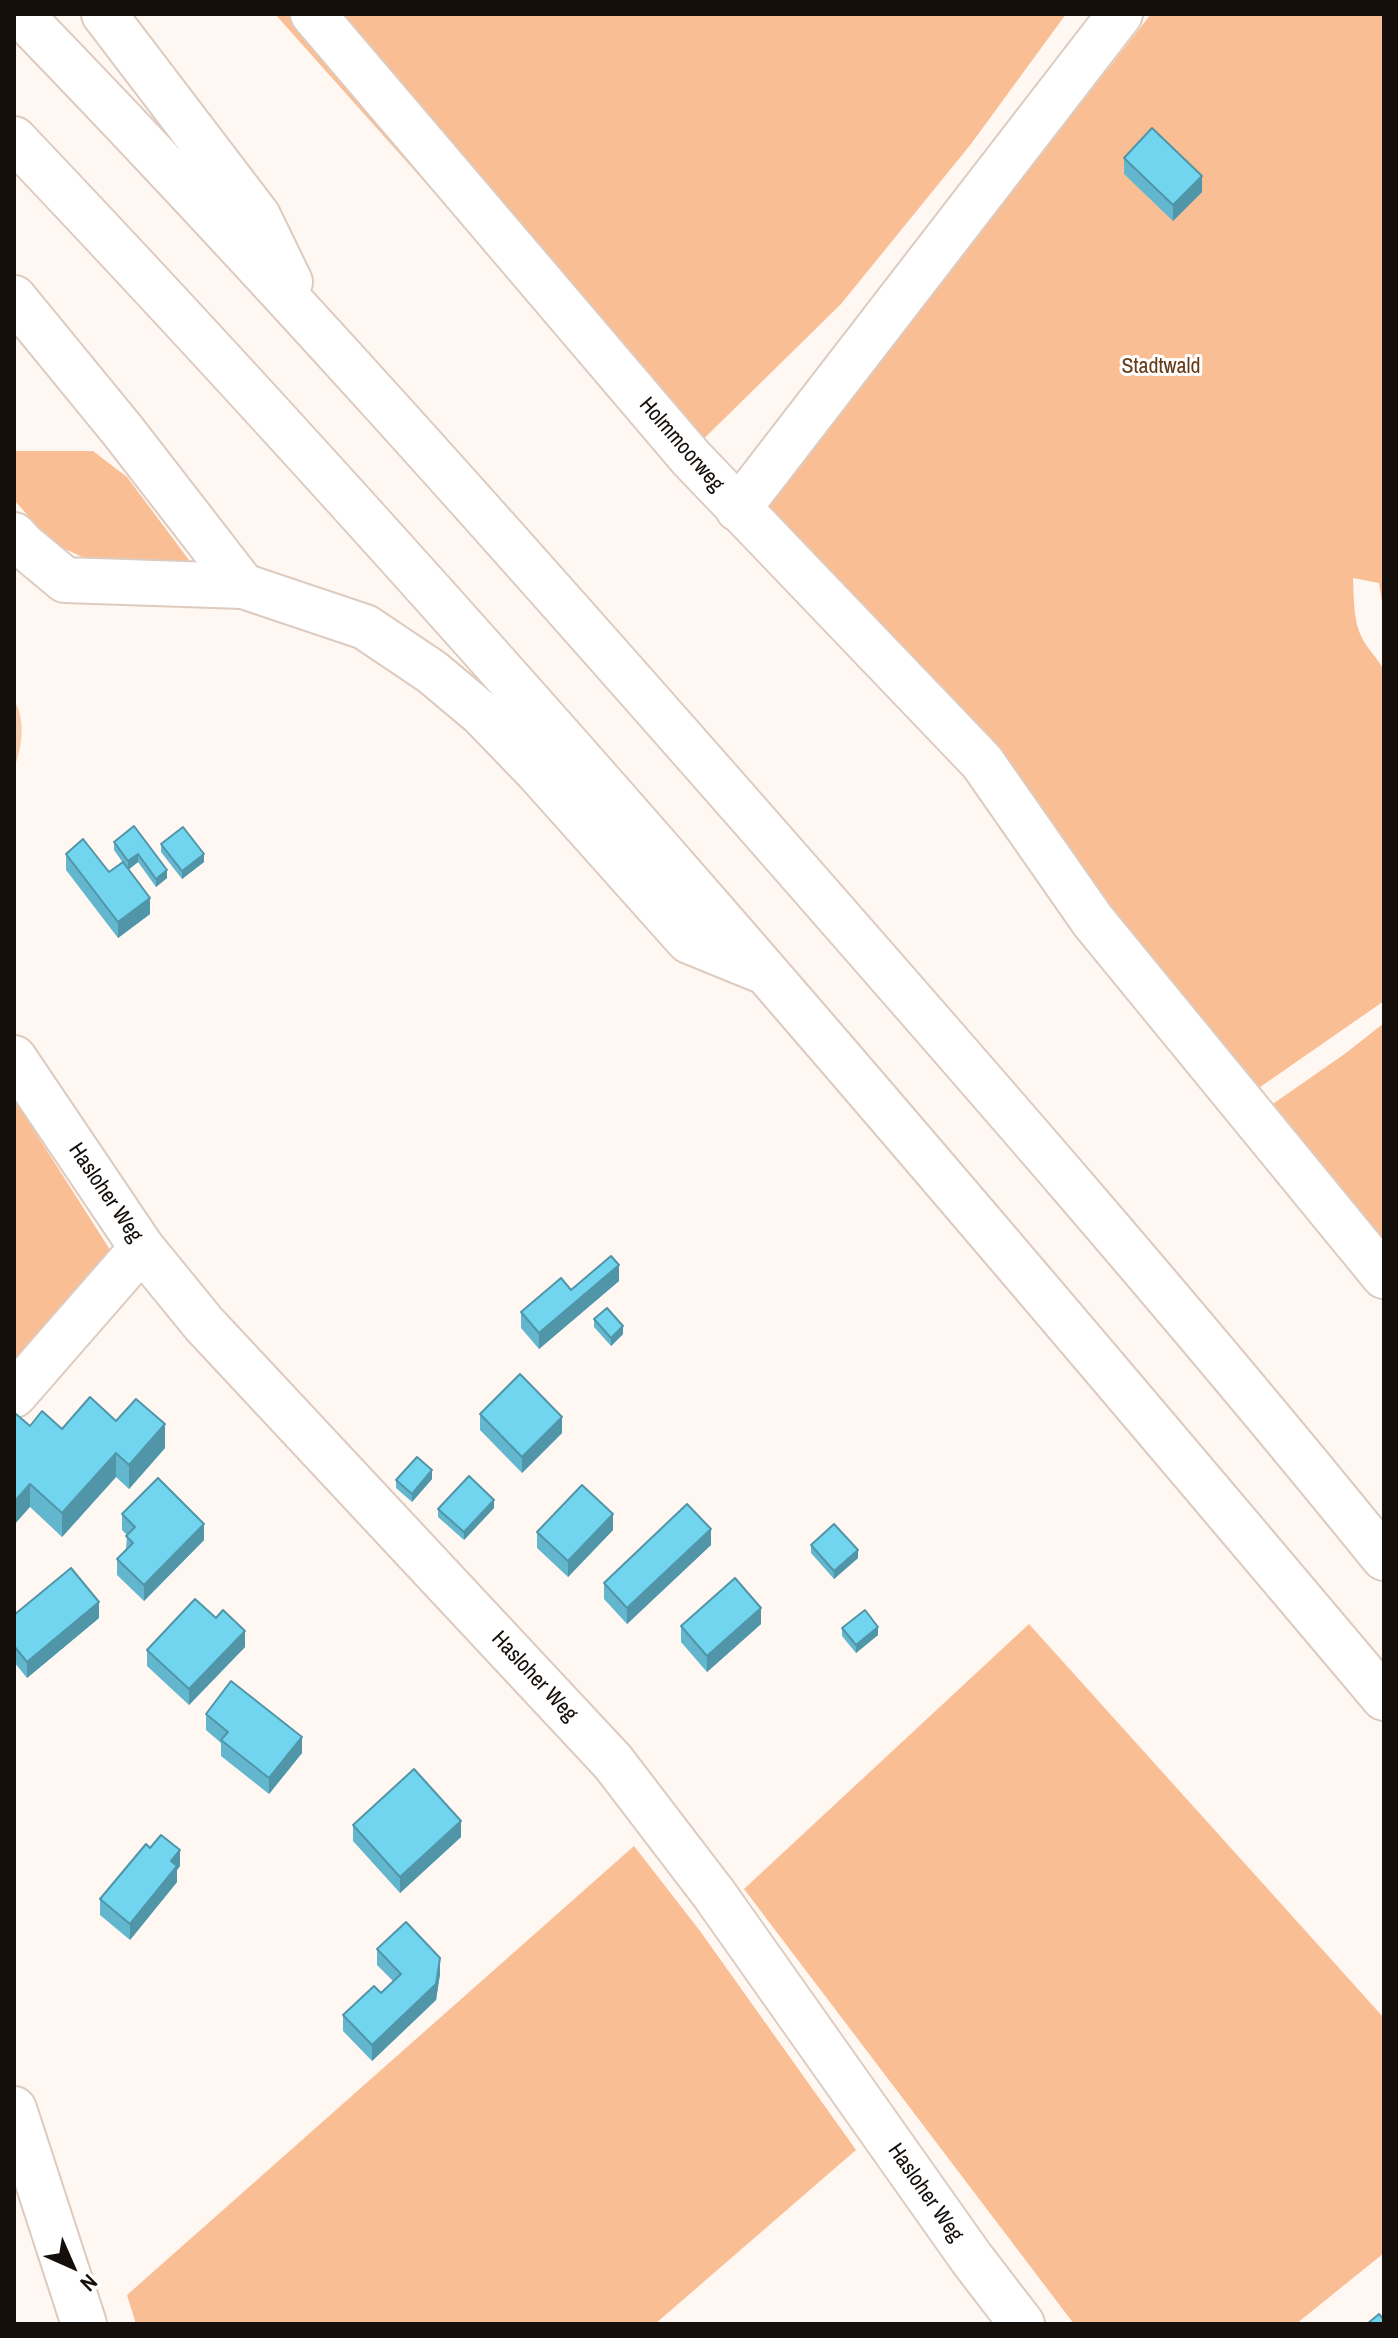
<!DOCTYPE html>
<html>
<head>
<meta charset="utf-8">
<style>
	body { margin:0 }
	#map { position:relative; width:1398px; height:2338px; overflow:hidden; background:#fff7f2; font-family:"Archivo Narrow",sans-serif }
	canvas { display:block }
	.frame { position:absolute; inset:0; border:16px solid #150f0b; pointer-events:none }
	.north { position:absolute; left:32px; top:2226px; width:80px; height:80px; -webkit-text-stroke:6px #fff; paint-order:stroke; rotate:135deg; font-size:22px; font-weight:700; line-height:32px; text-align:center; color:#150f0b }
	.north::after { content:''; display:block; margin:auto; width:28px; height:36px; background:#150f0b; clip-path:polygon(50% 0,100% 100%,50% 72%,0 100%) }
</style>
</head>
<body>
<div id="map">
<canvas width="1398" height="2338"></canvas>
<div class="frame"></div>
<div class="north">N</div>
</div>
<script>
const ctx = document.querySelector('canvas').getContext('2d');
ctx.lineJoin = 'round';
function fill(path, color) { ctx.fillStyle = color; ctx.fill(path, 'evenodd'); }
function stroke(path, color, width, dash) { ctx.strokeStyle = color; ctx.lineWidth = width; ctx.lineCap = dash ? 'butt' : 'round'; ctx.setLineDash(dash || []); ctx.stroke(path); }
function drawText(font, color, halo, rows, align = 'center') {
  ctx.font = font + ' "Archivo Narrow",sans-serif'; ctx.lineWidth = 6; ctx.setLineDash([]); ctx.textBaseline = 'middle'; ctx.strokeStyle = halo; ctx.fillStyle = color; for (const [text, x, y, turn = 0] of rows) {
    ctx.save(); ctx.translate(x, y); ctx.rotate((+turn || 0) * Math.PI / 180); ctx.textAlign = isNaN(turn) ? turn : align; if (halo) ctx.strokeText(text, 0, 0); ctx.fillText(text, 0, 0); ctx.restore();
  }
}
const green = new Path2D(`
	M275 14H1066L971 144 841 304 677 465Z
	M1151 14H1384V614L1379 583 1353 578C1354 597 1353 621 1362 638 1368 650 1378 658 1384 671V1001L1253 1092 756 504 904 329Z
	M14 451H93L127 477 192 564 91 561 63 548 41 530 14 500Z
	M1384 1023V1252L1267 1108 1346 1053Z
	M14 1099 114 1256 14 1371Z
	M1029 1624 1384 2018V2253L1296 2324H1074L744 1889Z
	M634 1846 700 1931 856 2150 655 2324H136L127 2295Z`);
const water = new Path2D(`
	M14 700C26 719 22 748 14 768Z`);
const minor = new Path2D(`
	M313 14 691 458 982 762 1093 921 1384 1276
	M14 298 123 431 243 586
	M738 509 1120 14
	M14 535 23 545 65 580 243 586
	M14 1058 142 1248 204 1324 613 1762 714 1894 972 2259 1022 2324
	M14 1395 142 1248
	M14 2109 84 2324`);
const highway = new Path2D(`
	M20 14C272 274 513 546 752 818 966 1062 1180 1306 1384 1558
	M104 14 258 216 290 282
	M14 139C491 641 938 1169 1384 1698
	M243 586 365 627 432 672 482 714 538 772 689 941 760 970`);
const wall = new Path2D(`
	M1124 158 1202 192 1173 221 1124 174Z
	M134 826 167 878 156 887 138 862 128 870 114 850V842Z
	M161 844 204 862 182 879 161 852Z
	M66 854 109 872 150 914 118 938 66 870Z
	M619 1281 539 1349 521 1328V1312L571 1290Z
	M594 1319 623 1334 611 1346 594 1327Z
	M480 1414 562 1433 522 1473 480 1430Z
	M116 1421 165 1448 129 1489 116 1477 62 1537 30 1507V1426L62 1429Z
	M432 1479 412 1502 396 1488V1480Z
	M494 1508 464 1540 438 1517V1509Z
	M122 1514 204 1540 144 1601 117 1575V1559L126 1550 127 1535 122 1530Z
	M613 1530 568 1577 537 1548V1532Z
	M711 1545 627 1624 604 1599V1583Z
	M811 1545 858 1558 834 1579 811 1553Z
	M14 1615 99 1618 27 1678 14 1662Z
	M761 1624 707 1672 681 1642V1626Z
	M842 1628 878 1635 856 1653 842 1636Z
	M245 1647 189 1705 147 1666V1650Z
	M206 1714 302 1753 269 1794 221 1756V1743L206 1730Z
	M353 1825 461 1837 400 1893 353 1841Z
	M180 1866 177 1870V1882L130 1940 100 1915V1899Z
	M377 1949 440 1974 436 2000 372 2061 343 2031V2015L381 1993 393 1981 377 1965Z`);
const shadedWall = new Path2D(`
	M1202 176V192L1173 221V205Z
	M138 854V862L128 870V861Z
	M204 854V862L182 879V871Z
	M167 870V878L156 887V879Z
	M150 898V914L118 938V922Z
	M619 1265V1281L539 1349V1333Z
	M623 1326V1334L611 1346V1338Z
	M562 1417V1433L522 1473V1457Z
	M165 1424V1448L129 1489V1465Z
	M116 1453V1477L62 1537V1513Z
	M432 1470V1479L412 1502V1494Z
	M30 1484V1507L14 1525V1502Z
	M494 1500V1508L464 1540V1532Z
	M613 1514V1530L568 1577V1561Z
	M204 1524V1540L144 1601V1585Z
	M711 1529V1545L627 1624V1608Z
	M858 1550V1558L834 1579V1571Z
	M99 1602V1618L27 1678V1662Z
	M761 1608V1624L707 1672V1656Z
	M878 1627V1635L856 1653V1645Z
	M245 1631V1647L189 1705V1689Z
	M302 1737V1753L269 1794V1778Z
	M461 1821V1837L400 1893V1877Z
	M180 1850V1866L177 1870V1882L130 1940V1924L171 1861Z
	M440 1958V1974L436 2000 372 2061V2045Z`);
const building = new Path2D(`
	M1152 128 1202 176 1173 205 1124 158Z
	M134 826 167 870 156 879 138 854 128 861 114 842Z
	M183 827 204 854 182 871 161 844Z
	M83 839 109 872 123 862 150 898 118 922 66 854Z
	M611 1256 619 1265 539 1333 521 1312 561 1278 571 1290Z
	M607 1308 623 1326 611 1338 594 1319Z
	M520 1374 562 1417 522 1457 480 1414Z
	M90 1397 116 1421 136 1399 165 1424 129 1465 116 1453 62 1513 30 1484 14 1502V1416L16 1414 30 1426 42 1411 62 1429Z
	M417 1457 432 1470 412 1494 396 1480Z
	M469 1476 494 1500 464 1532 438 1509Z
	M158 1478 204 1524 144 1585 117 1559 133 1543 126 1536 135 1527 122 1514Z
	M582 1485 613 1514 568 1561 537 1532Z
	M687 1504 711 1529 627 1608 604 1583Z
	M834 1524 858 1550 834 1571 811 1545Z
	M71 1568 99 1602 27 1662 14 1646V1615Z
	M735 1578 761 1608 707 1656 681 1626Z
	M195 1599 216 1618 223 1610 245 1631 189 1689 147 1650Z
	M865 1610 878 1627 856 1645 842 1628Z
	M231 1681 302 1737 269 1778 221 1740 228 1732 206 1714Z
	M414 1769 461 1821 400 1877 353 1825Z
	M161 1835 180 1850 171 1861 177 1866 130 1924 100 1899 146 1844 150 1848Z
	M406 1922 440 1958 436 1984 372 2045 343 2015 374 1986 381 1993 401 1974 377 1949Z
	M1379 2314 1384 2320V2324H1367Z`);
const parkNames = [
	["Stadtwald",1161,367]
];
const streetNames = [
	["Holmmoorweg",681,445,49],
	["Hasloher Weg",105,1193,56],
	["Hasloher Weg",534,1677,47],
	["Hasloher Weg",925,2193,55]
];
fill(green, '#fabe94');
fill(water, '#f7cdb1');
stroke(minor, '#decbbf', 48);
stroke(highway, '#decbbf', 48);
stroke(minor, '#fff', 44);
stroke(highway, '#fff', 44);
fill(wall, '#62b7ce');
fill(shadedWall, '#5095a8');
fill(building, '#72d5f0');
stroke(building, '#5095a8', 2);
drawText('22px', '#673c19', '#fff', parkNames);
drawText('22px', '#150f0b', '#fff', streetNames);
</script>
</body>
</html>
